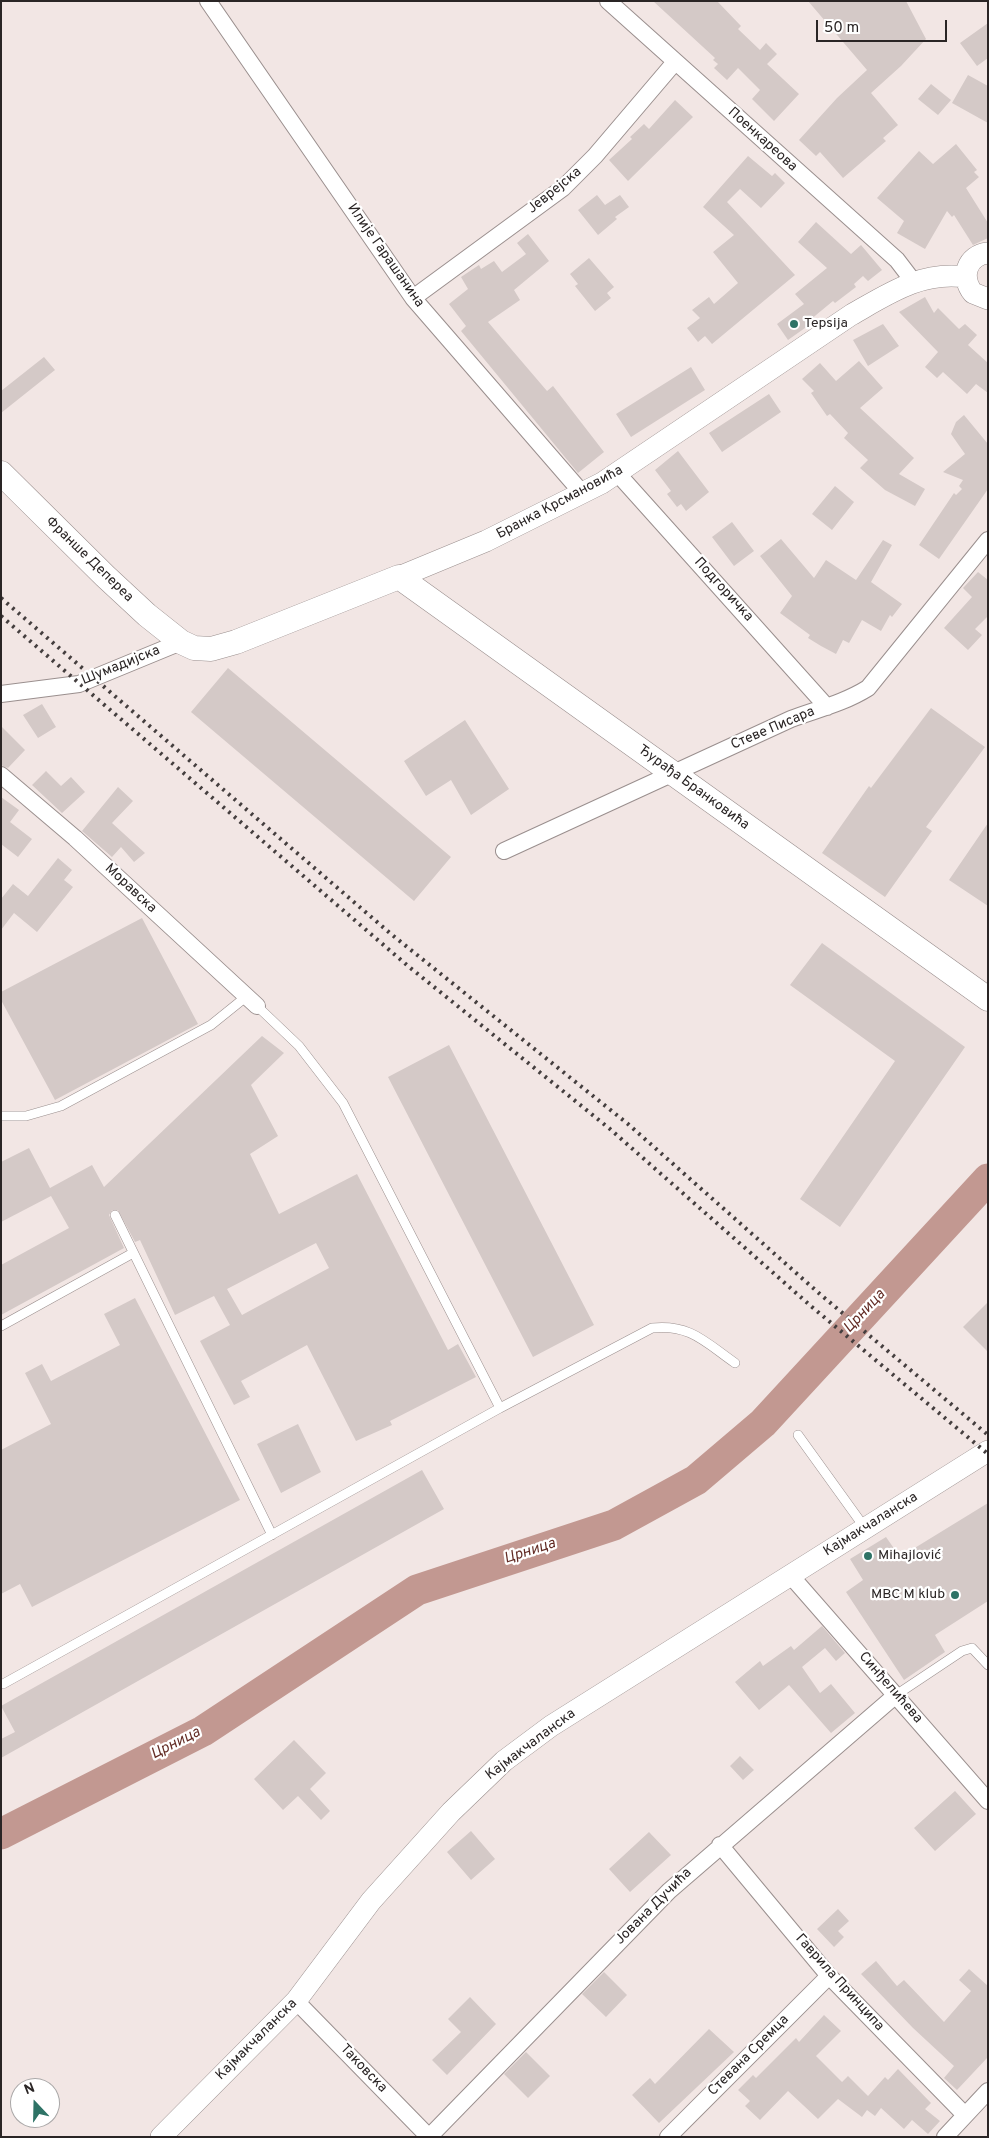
<!DOCTYPE html>
<html>
<head>
<meta charset="utf-8">
<style>
	body { margin:0 }
	#map { position:relative; width:989px; height:2138px; overflow:hidden; background:#f2e6e4; font-family:Overpass,sans-serif }
	canvas { display:block }
	.frame { position:absolute; inset:0; border:2px solid #2a2525; pointer-events:none }
	.north { position:absolute; left:10px; top:2078px; width:50px; height:50px; box-sizing:border-box; background:#fff; border:1px solid #aaa8a8; border-radius:50%; rotate:339deg; font-size:14px; font-weight:700; line-height:20px; text-align:center; color:#2a2525 }
	.north::after { content:''; display:block; margin:auto; width:18px; height:22px; background:#2e7366; clip-path:polygon(50% 0,100% 100%,50% 72%,0 100%) }
	.scale { position:absolute; left:816px; top:20px; width:131px; height:22px; box-sizing:border-box; border:2px solid #2a2525; border-top:0; padding-left:6px; font-size:15px; line-height:18px; white-space:nowrap; color:#2a2525; -webkit-text-stroke:4px #fff; paint-order:stroke }
</style>
</head>
<body>
<div id="map">
<canvas width="989" height="2138"></canvas>
<div class="frame"></div>
<div class="north">N</div>
<div class="scale">50 m</div>
</div>
<script>
const ctx = document.querySelector('canvas').getContext('2d');
ctx.lineJoin = 'round';
function stroke(path, color, width, dash) { ctx.strokeStyle = color; ctx.lineWidth = width; ctx.lineCap = dash ? 'butt' : 'round'; ctx.setLineDash(dash || []); ctx.stroke(path); }
function fill(path, color) { ctx.fillStyle = color; ctx.fill(path, 'evenodd'); }
function drawText(font, color, halo, rows, align = 'center') {
  ctx.font = font + ' Overpass,sans-serif'; ctx.lineWidth = 4.5; ctx.setLineDash([]); ctx.textBaseline = 'middle'; ctx.strokeStyle = halo; ctx.fillStyle = color; for (const [text, x, y, turn = 0] of rows) {
    ctx.save(); ctx.translate(x, y); ctx.rotate((+turn || 0) * Math.PI / 180); ctx.textAlign = isNaN(turn) ? turn : align; if (halo) ctx.strokeText(text, 0, 0); ctx.fillText(text, 0, 0); ctx.restore();
  }
}
const river = new Path2D(`
	M1 1834 203 1731 417 1590 614 1525 696 1480 763 1423 988 1179`);
const building = new Path2D(`
	M653 1H717L741 26 738 29 760 50 766 43 777 54 767 64 799 94 774 121 752 99 760 90 738 68 727 80 714 68 718 64 713 60 715 58Z
	M808 1H906L926 39 901 66 871 93 898 125 883 138 886 141 843 178 820 152 816 156 799 140 837 98 867 70Z
	M988 23V58L977 66 960 43Z
	M968 75 988 86V123L952 103Z
	M931 84 951 100 938 115 918 99Z
	M675 100 693 117 628 181 609 160 632 139 630 137 644 124 649 129Z
	M956 144 977 170 974 172 979 177 966 188 988 223V238L973 245 954 215 952 217 947 211 925 249 897 233 904 221 877 198 919 151 933 164Z
	M748 156 772 176 775 173 785 183 761 208 740 189 727 202 795 275 712 344 705 336 698 342 687 328 700 318 692 310 709 297 714 304 738 283 713 252 734 235 703 207Z
	M597 195 605 205 620 195 629 207 615 217 617 219 598 235 578 210Z
	M816 222 851 254 861 245 882 270 868 281 863 276 854 284 856 287 835 303 833 301 810 320 812 323 788 340 777 324 804 304 795 294 827 268 798 242Z
	M528 234 549 261 514 290 520 300 488 322 547 391 553 386 604 452 578 473 461 331 466 326 449 304 468 289 461 277 479 265 481 269 494 261 502 272 526 254 517 243Z
	M589 258 614 287 607 293 611 298 595 311 575 286 578 284 570 274Z
	M925 297 934 313 938 308 959 329 965 324 977 335 968 345 988 363V393L976 384 967 394 943 372 937 378 925 367 938 352 899 312Z
	M883 324 899 346 868 366 853 340Z
	M44 357 55 370 1 413V391Z
	M859 361 883 388 860 408 914 458 899 474 925 489 915 506 885 490 860 468 868 460 844 438 848 433 830 414 827 416 811 393 814 391 802 379 820 363 836 381Z
	M691 367 705 390 631 437 616 414Z
	M769 394 781 412 722 452 709 433Z
	M964 415 988 444V489L939 559 919 545 954 493 956 495 962 489 959 486 963 480 943 472 965 454 951 434 956 422Z
	M678 451 709 492 686 511 681 504 677 507 667 494 671 491 655 470Z
	M835 486 854 502 832 530 812 514Z
	M732 522 754 551 734 566 712 537Z
	M781 539 814 578 826 560 856 580 883 540 892 545 871 582 902 604 892 617 890 615 881 631 862 620 849 643 843 640 836 654 821 646 808 638 810 635 780 613 792 596 760 556Z
	M978 572 988 580V616L975 629 982 635 968 650 944 628 972 597 963 588Z
	M228 668 451 857 414 901 191 712Z
	M42 704 56 727 38 738 23 715Z
	M931 708 985 747 926 827 932 831 885 897 822 853 869 786 871 788Z
	M465 720 509 789 471 815 451 780 426 796 404 761Z
	M1 726 25 750 8 768 1 765Z
	M46 771 61 786 71 777 85 792 62 813 32 785Z
	M118 787 133 801 112 823 145 853 134 862 121 847 112 857 82 831Z
	M1 797 19 810 10 822 32 839 18 857 1 844Z
	M988 823V906L949 880Z
	M58 858 72 870 64 880 73 887 37 932 14 913 1 930V899L13 884 28 896Z
	M142 918 198 1024 55 1100 1 1000V992Z
	M822 943 965 1047 840 1227 800 1199 895 1061 790 985Z
	M262 1036 284 1053 251 1085 278 1136 250 1154 279 1214 357 1174 448 1350 458 1344 476 1377 390 1421 392 1425 356 1441 307 1345 241 1381 250 1397 234 1405 200 1341 230 1325 214 1296 175 1315 140 1240 135 1242 118 1210H112L109 1215 124 1248 1 1315V1265L69 1228 51 1196 1 1222V1162L29 1148 50 1188 92 1165 104 1187ZM316 1243 329 1268 242 1315 227 1289Z
	M449 1045 594 1325 533 1357 388 1077Z
	M135 1298 240 1500 32 1607 20 1584 1 1594V1450L51 1424 25 1373 42 1364 51 1381 120 1345 104 1314Z
	M988 1302V1352L963 1327Z
	M298 1424 321 1472 281 1493 257 1444Z
	M422 1470 444 1509 1 1758V1739L15 1732 1 1706Z
	M988 1503V1601L935 1635 945 1652 904 1680 846 1592 863 1580 850 1559 886 1537 900 1557Z
	M822 1626 845 1653 836 1661 825 1648 802 1667 820 1693 831 1684 855 1713 831 1733 789 1685 759 1710 735 1682 760 1661 763 1666 791 1646 794 1650Z
	M294 1740 326 1773 310 1789 330 1811 321 1820 298 1796 283 1810 254 1779Z
	M740 1756 754 1770 743 1780 730 1766Z
	M955 1791 976 1814 935 1851 914 1828Z
	M471 1831 495 1859 471 1880 447 1852Z
	M649 1832 671 1855 630 1892 609 1869Z
	M838 1909 849 1921 838 1931 844 1937 834 1947 817 1929Z
	M876 1961 897 1986 904 1980 944 2022 971 1991 959 1980 969 1969 988 1986V2057L957 2090 944 2078 954 2066 913 2028 861 1974Z
	M604 1972 627 1995 606 2017 582 1994Z
	M470 1997 496 2024 447 2075 432 2060 461 2032 448 2019Z
	M824 2015 841 2031 816 2056 842 2082 848 2076 868 2096 885 2077 888 2080 898 2069 931 2103 925 2109 940 2121 928 2134 912 2120 904 2129 881 2108 875 2116 867 2110 862 2117 838 2099 818 2119 788 2091 760 2120 745 2106 750 2101 738 2090 753 2075 756 2078 796 2038 799 2042Z
	M709 2029 734 2052 659 2123 632 2095 650 2078 655 2084Z
	M526 2052 550 2076 528 2098 504 2074Z`);
const service = new Path2D(`
	M257 1006 299 1046 343 1103 500 1408
	M1 1116H26L61 1106 211 1025 247 996
	M115 1215 272 1535
	M1 1326 133 1253
	M798 1435 865 1528
	M3 1684 500 1408 652 1328C690 1324 705 1342 735 1363
	M896 1695 962 1651 972 1648 988 1665`);
const minor = new Path2D(`
	M208 1 413 298 583 494
	M608 1 897 260 913 281
	M413 298 563 188 595 156 675 62
	M618 474 827 707
	M1 694 79 684 181 642
	M1 775 75 838 257 1006
	M504 851 791 719C818 709 844 703 868 688L988 540
	M791 1576 988 1801
	M720 1845 829 1976 965 2115
	M296 2001 429 2137
	M429 2137 669 1891 896 1695
	M668 2137 829 1976
	M945 2137 988 2091`);
const tertiary = new Path2D(`
	M988 253C967 255 960 277 973 293L988 299
	M399 577 486 541 602 483 851 315C888 294 921 271 965 277
	M161 2137 296 2001 371 1901 451 1812 504 1761 551 1726 988 1451`);
const secondary = new Path2D(`
	M1 473 105 576 147 615 181 642 194 648 211 649 236 642 399 577 988 999`);
const rail = new Path2D(`
	M1 598 391 934 628 1124 821 1295 988 1435
	M1 616 408 966 610 1129 812 1307 988 1454`);
const markers = [
	[794,324,5,"#2e7366"],
	[868,1556,5,"#2e7366"],
	[955,1595,5,"#2e7366"]
];
const streetNames = [
	["Поенкареова",762,140,42],
	["Јеврејска",555,191,-39],
	["Илије Гарашанина",385,256,55],
	["Бранка Крсмановића",560,503,-28],
	["Франше Депереа",89,560,44],
	["Подгоричка",723,590,48],
	["Шумадијска",121,666,-22],
	["Стеве Писара",773,729,-23],
	["Ђурађа Бранковића",693,788,36],
	["Моравска",130,889,43],
	["Кајмакчаланска",871,1525,-32],
	["Синђелићева",890,1688,49],
	["Кајмакчаланска",531,1745,-37],
	["Јована Дучића",654,1907,-45],
	["Гаврила Принципа",839,1983,48],
	["Кајмакчаланска",257,2040,-45],
	["Стевана Сремца",749,2056,-45],
	["Таковска",363,2069,46]
];
const poiNames = [
	["Tepsija",804,324],
	["Mihajlović",878,1556],
	["MBC M klub",945,1595,"right"]
];
const waterNames = [
	["Црница",865,1312,-47],
	["Црница",530,1552,-18],
	["Црница",176,1744,-27]
];
stroke(river, '#c29891', 31);
fill(building, '#d4c9c7');
stroke(service, '#9a8f8e', 10);
stroke(minor, '#9a8f8e', 18);
stroke(tertiary, '#9a8f8e', 22);
stroke(secondary, '#9a8f8e', 25);
stroke(service, '#fff', 9);
stroke(minor, '#fff', 16);
stroke(tertiary, '#fff', 21);
stroke(secondary, '#fff', 24);
stroke(rail, '#443e3e', 4, [2.5, 5]);
for (const [x, y, r, color] of markers) { const dot = new Path2D(); dot.arc(x, y, r, 0, 2 * Math.PI); ctx.fillStyle = color; ctx.fill(dot); stroke(dot, '#fff', 2); }
drawText('14px', '#2a2525', '#fff', streetNames);
drawText('14px', '#2a2525', '#fff', poiNames, 'left');
drawText('italic 15px', '#622b24', '#fff', waterNames);
</script>
</body>
</html>
